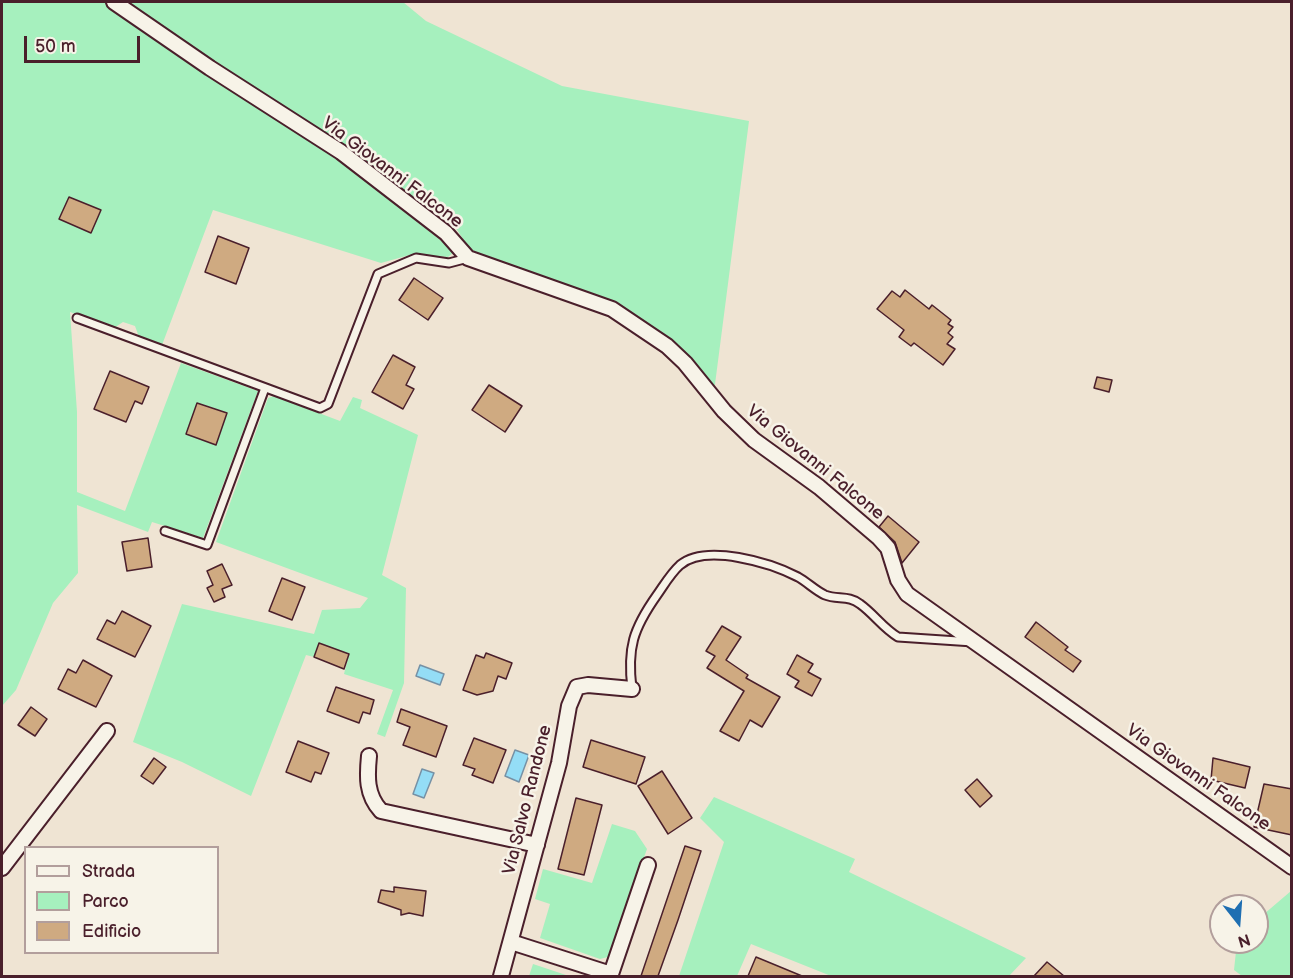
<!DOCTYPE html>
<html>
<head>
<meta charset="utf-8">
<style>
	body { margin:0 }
	#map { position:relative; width:1293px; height:978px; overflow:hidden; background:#efe4d3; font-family:"Balsamiq Sans",sans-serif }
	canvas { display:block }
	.frame { position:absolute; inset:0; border:3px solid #4a1f2b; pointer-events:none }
	.legend { position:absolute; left:24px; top:846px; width:195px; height:108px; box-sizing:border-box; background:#f7f3e8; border:2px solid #b29e9c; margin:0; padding:8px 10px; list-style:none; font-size:18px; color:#4a1f2b }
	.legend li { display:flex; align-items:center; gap:12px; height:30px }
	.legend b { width:30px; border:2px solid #b29e9c }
	.north { position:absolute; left:1209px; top:894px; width:60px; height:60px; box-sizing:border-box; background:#f7f3e8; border:2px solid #b29e9c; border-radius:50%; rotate:163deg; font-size:16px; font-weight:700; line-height:24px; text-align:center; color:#4a1f2b }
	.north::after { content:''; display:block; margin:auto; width:21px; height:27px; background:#1f6fb2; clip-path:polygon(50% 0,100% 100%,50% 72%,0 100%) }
	.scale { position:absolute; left:24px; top:36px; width:116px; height:27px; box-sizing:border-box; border:3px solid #4a1f2b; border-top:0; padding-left:8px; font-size:18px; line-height:21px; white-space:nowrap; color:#4a1f2b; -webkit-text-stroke:4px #f7f3e8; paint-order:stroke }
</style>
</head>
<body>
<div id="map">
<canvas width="1293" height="978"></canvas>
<div class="frame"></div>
<ul class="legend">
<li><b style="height:8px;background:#f7f3e8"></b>Strada</li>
<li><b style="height:16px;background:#a6f0be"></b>Parco</li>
<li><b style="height:16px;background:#cfaa81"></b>Edificio</li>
</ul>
<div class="north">N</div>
<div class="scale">50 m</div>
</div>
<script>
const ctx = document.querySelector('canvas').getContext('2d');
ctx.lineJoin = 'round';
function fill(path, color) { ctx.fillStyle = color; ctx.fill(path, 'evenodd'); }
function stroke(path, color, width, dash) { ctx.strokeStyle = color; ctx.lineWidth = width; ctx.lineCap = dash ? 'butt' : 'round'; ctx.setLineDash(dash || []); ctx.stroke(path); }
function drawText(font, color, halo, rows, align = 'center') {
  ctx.font = font + ' "Balsamiq Sans",sans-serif'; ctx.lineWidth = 5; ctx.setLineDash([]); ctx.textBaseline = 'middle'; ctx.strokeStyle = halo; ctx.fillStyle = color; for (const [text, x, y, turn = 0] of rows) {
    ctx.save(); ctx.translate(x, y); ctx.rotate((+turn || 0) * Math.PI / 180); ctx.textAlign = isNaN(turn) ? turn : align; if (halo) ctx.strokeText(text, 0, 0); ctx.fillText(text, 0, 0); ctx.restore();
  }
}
const green = new Path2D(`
	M2 2H105L202 70 340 161 453 250V253L448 257 413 254 381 263 213 210 162 345 139 337 135 326 123 322 114 328 70 312 77 412V492L125 511 181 363 258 391 203 538 152 522 148 532 77 505 78 573 53 603 16 690 2 706Z
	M121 2H403L426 21 562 86 749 121 714 392 664 337 617 304 479 256 467 245 440 204 426 211Z
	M274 396 340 421 353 397 362 400 360 408 418 435 382 575 406 588 404 683 385 737 377 734 393 690 344 674 349 654 319 643 314 657 306 655 251 796 182 762 133 742 182 604 314 634 322 610 360 608 368 598 216 542 268 398Z
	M714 797 855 859 849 872 1026 958 1009 976H831L751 944 737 976H679L724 842 700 818Z
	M612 824 635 831 647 849 608 957 600 959 540 938 550 904 535 899 543 869 592 883Z
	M1291 891V976H1242L1234 970 1237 942H1257V920Z
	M533 964 569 976H529Z`);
const water = new Path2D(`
	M420 665 444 674 440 685 416 676Z
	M515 750 529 755 519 782 505 776Z
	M422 769 434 773 424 798 413 794Z`);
const building = new Path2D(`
	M69 197 101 210 91 233 59 219Z
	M218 236 249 248 236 284 205 272Z
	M414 278 443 298 428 320 399 300Z
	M905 290 929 309 932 305 951 320 948 324 953 327 948 333 953 337 947 344 955 349 943 365 914 343 911 346 899 337 904 330 877 309 892 291 900 297Z
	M393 355 415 367 406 385 414 389 403 409 372 392Z
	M110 371 149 387 142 404 135 401 126 422 94 409Z
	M1097 377 1112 380 1109 392 1094 388Z
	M489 385 522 406 505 432 472 410Z
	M197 403 227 413 216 445 186 434Z
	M888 516 919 542 902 563 895 542 879 527Z
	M148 538 152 567 127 571 122 542Z
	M222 564 232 585 222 589 225 597 214 602 207 588 213 585 207 571Z
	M282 578 305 587 292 620 269 611Z
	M122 611 151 626 135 657 97 639 107 620 115 624Z
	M1036 622 1068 647 1065 650 1081 661 1073 672 1025 637Z
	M722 626 741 637 726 660 748 675 746 678 780 697 762 727 750 720 739 741 720 731 744 691 707 668 715 656 706 651Z
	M319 643 349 654 344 669 314 657Z
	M486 653 512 663 506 679 498 676 493 691 477 695 463 690 476 655 484 658Z
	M797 655 813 664 808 672 821 679 812 696 795 687 799 681 787 674Z
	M83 660 112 676 96 707 58 689 68 669 76 673Z
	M336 687 374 700 370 714 363 712 359 723 327 711Z
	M31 707 47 719 35 736 18 725Z
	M401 709 447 726 436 757 403 745 410 727 397 722Z
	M474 738 506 750 493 783 472 775 475 769 463 765Z
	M591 740 645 757 636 784 583 767Z
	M298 741 329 753 321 774 315 772 311 782 286 772Z
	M154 758 166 767 153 784 141 776Z
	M1213 758 1250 767 1245 788 1211 780Z
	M662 771 692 818 668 834 638 786Z
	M977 779 992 796 980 807 965 790Z
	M1264 784 1292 789V835L1254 827Z
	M576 798 602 805 584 875 558 869Z
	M685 846 701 851 678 920 658 976H641Z
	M394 887 426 891 423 916 409 913 401 915V910L378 902 381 890 394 892Z
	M756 957 802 976H748Z
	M1047 962 1064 976H1034Z`);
const service = new Path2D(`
	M77 318 320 408 328 404 378 274 416 258 449 263 468 258
	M165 531 207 545 265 388
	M632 689C627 648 633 629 657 595 664 585 671 573 680 565 706 543 771 563 798 577 807 582 816 591 825 595 837 600 849 595 860 604 874 614 883 628 898 637L973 642`);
const minor = new Path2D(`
	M114 2 210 68 341 152 446 233 468 258 612 309 667 346 685 363 724 411 754 440 819 487 879 538 888 548 898 580 907 594 1292 867
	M369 756C367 776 366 795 381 811L537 845
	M2 868 107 731
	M511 942 611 974 648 865
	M501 976 559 763 569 706 577 687 588 685 632 689`);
const streetNames = [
	["Via Giovanni Falcone",392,173,37],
	["Via Giovanni Falcone",815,463,39],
	["Via Giovanni Falcone",1198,778,35],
	["Via Salvo Randone",528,800,-76]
];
fill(green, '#a6f0be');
fill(water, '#94ddf6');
stroke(water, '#7691a5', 1.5);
fill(building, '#cfaa81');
stroke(building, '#4a1f2b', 1.5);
stroke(service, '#4a1f2b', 11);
stroke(minor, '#4a1f2b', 18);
stroke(service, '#f7f3e8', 7);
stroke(minor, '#f7f3e8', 14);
drawText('18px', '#4a1f2b', '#f7f3e8', streetNames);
</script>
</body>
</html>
